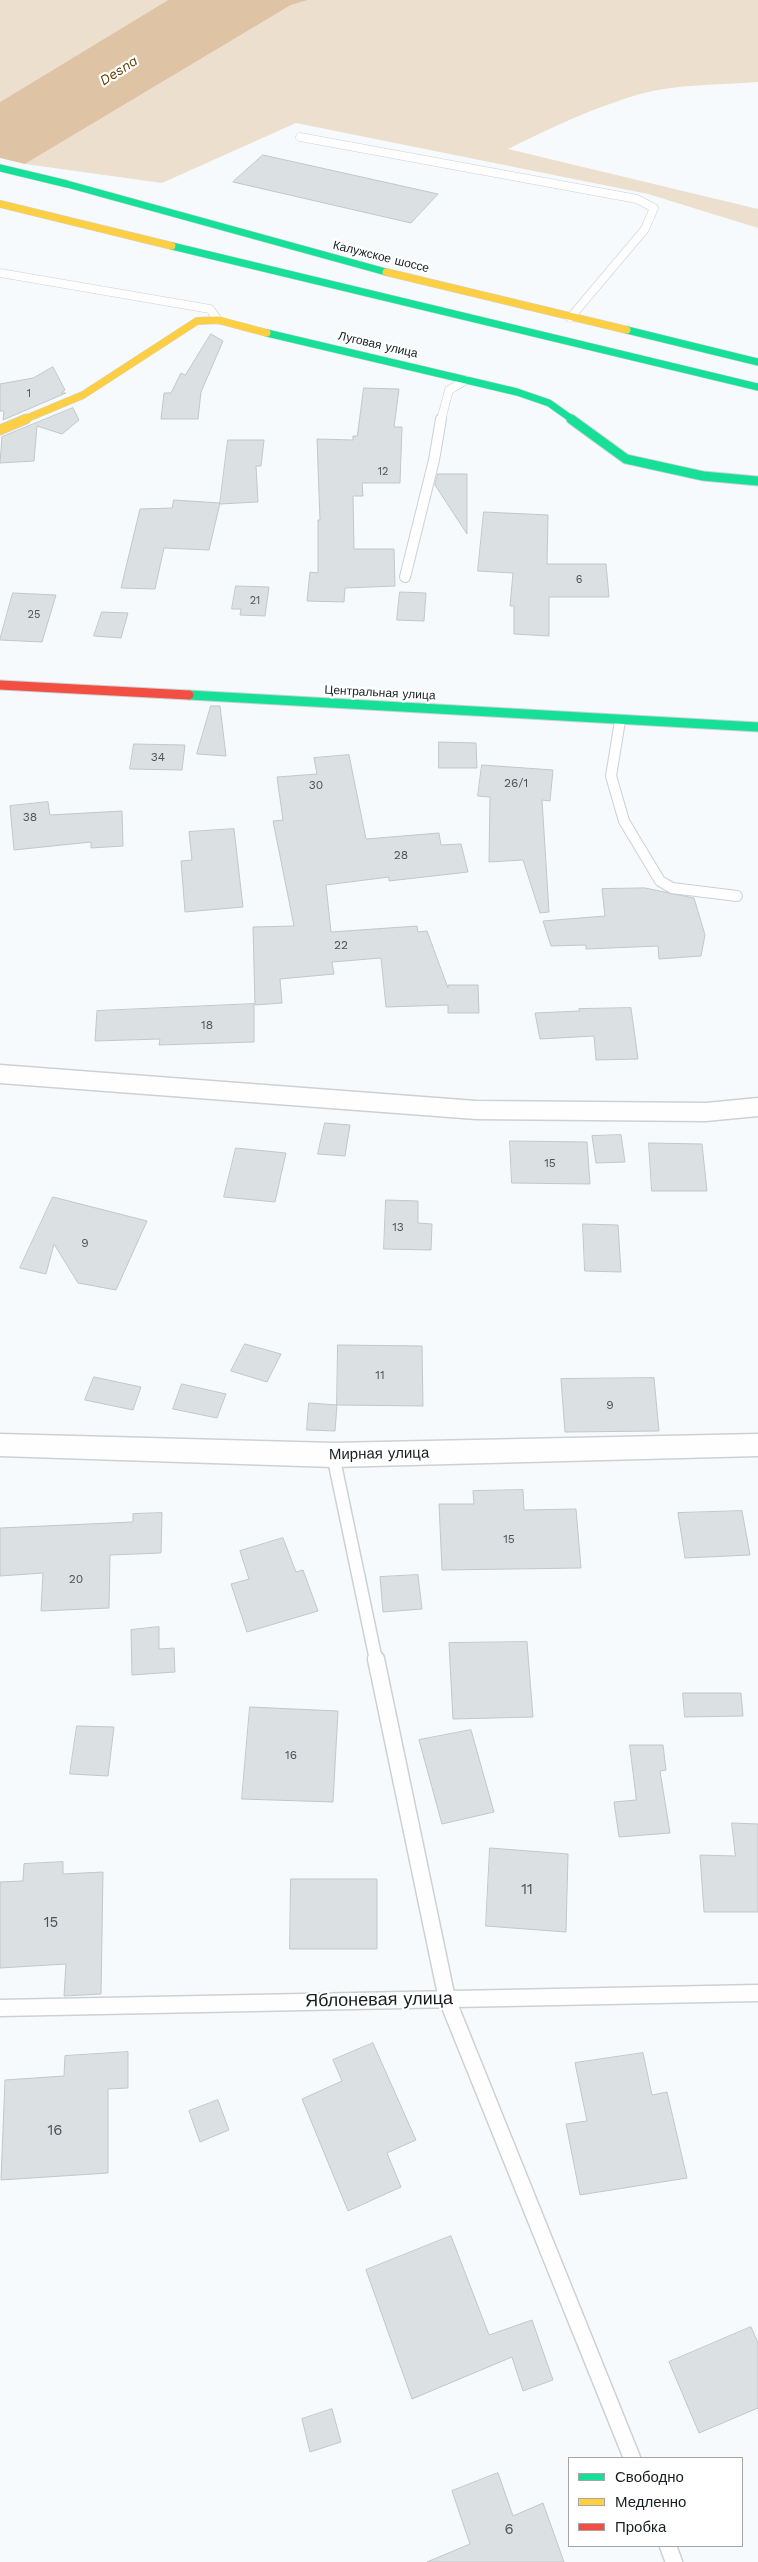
<!DOCTYPE html>
<html>
<head>
<meta charset="utf-8">
<style>
	body { margin:0 }
	#map { position:relative; width:758px; height:2562px; overflow:hidden; background:#f6fafc; font-family:"Work Sans",sans-serif }
	canvas { display:block }
	.legend { position:absolute; left:568px; top:2457px; width:175px; height:90px; box-sizing:border-box; background:#fff; border:1px solid #a3a5a7; margin:0; padding:6px 9px; list-style:none; font-size:15px; color:#181e22 }
	.legend li { display:flex; align-items:center; gap:10px; height:25px }
	.legend b { width:25px; border:1px solid #a3a5a7 }
</style>
</head>
<body>
<div id="map">
<canvas width="758" height="2562"></canvas>
<ul class="legend">
<li><b style="height:6px;background:#16e098"></b>Свободно</li>
<li><b style="height:6px;background:#ffcf43"></b>Медленно</li>
<li><b style="height:6px;background:#f24e42"></b>Пробка</li>
</ul>
</div>
<script>
const ctx = document.querySelector('canvas').getContext('2d');
ctx.lineJoin = 'round';
function fill(path, color) { ctx.fillStyle = color; ctx.fill(path, 'evenodd'); }
function stroke(path, color, width, dash) { ctx.strokeStyle = color; ctx.lineWidth = width; ctx.lineCap = dash ? 'butt' : 'round'; ctx.setLineDash(dash || []); ctx.stroke(path); }
function drawText(font, color, halo, rows, align = 'center') {
  ctx.font = font + ' "Work Sans",sans-serif'; ctx.lineWidth = 4.5; ctx.setLineDash([]); ctx.textBaseline = 'middle'; ctx.strokeStyle = halo; ctx.fillStyle = color; for (const [text, x, y, turn = 0] of rows) {
    ctx.save(); ctx.translate(x, y); ctx.rotate((+turn || 0) * Math.PI / 180); ctx.textAlign = isNaN(turn) ? turn : align; if (halo) ctx.strokeText(text, 0, 0); ctx.fillText(text, 0, 0); ctx.restore();
  }
}
const green = new Path2D(`
	M0 0H168L0 102Z
	M308 0H758V82C719 85 677 84 640 94 595 107 550 128 508 149L758 209V228L648 194 296 123 162 183 25 164 291 5Z`);
const water = new Path2D(`
	M168 0H308L291 5 25 164 0 183V102Z`);
const pier = new Path2D(`
	M0 158 25 164 29 165 0 186Z`);
const building = new Path2D(`
	M263 155 438 194 411 223 233 182Z
	M211 334 223 341 201 392 198 419H161L164 393H171L181 373 185 375Z
	M53 367 65 390 61 393H66L3 420 4 411H0V384L33 378Z
	M364 388 399 389 394 427H402L400 483H362L363 496H353L354 549H394L395 586 345 588 344 602 307 601 310 572 318 573V520H320L317 439 353 440V436H357Z
	M73 408 79 420 62 434 37 426 34 461 0 463 2 437Z
	M228 440H264L261 466H256L258 502 220 504Z
	M438 474H467V534L435 485Z
	M174 500 220 503 209 550 164 548 155 589 121 588 140 509 172 508Z
	M484 512 548 515 547 564H606L609 597H549V636L514 634V606H510L513 573 478 571Z
	M236 586 269 587 265 616 240 615 241 609H232Z
	M400 592 426 593 424 621 397 620Z
	M13 593 56 595 42 642 0 640Z
	M102 612 128 613 121 638 94 636Z
	M211 706H220L226 756 197 754Z
	M439 742 476 743 477 768H439Z
	M134 744 185 745 182 770 130 769Z
	M349 755 366 839 439 833 441 845 461 844 468 872 389 881V877L326 885 331 932 417 926 418 932 427 931 448 988V985H478L479 1013H448V1005L386 1007 381 958 332 962 334 974 280 979 282 1003 255 1005 253 927 294 926 273 821 283 820 277 777 317 774 314 758Z
	M482 765 553 770 550 801 542 800 549 912 540 913 523 860 489 862 490 797 478 796Z
	M48 802 50 815 122 811 123 846 91 848V842L14 850 10 806Z
	M234 829 243 907 185 912 181 861 192 860 189 832Z
	M645 888 694 898 705 935 701 956 659 959 658 946 586 949V945L551 946 543 921 605 916 602 889Z
	M254 1004V1042L159 1045 160 1039 95 1041 97 1011Z
	M631 1008 638 1059 596 1060 594 1036 540 1039 535 1013 580 1011 579 1009Z
	M325 1123 350 1125 345 1156 318 1154Z
	M621 1135 625 1162 596 1163 592 1136Z
	M510 1141 587 1142 590 1184 512 1183Z
	M649 1143 702 1144 707 1191H652Z
	M236 1148 286 1153 275 1202 224 1197Z
	M53 1197 147 1221 116 1290 78 1283 54 1244 46 1274 20 1268Z
	M386 1200 418 1201V1223L432 1224 431 1250 384 1249Z
	M583 1224 618 1225 621 1272 585 1271Z
	M245 1344 281 1354 267 1382 231 1371Z
	M338 1345 422 1346 423 1406 337 1405Z
	M94 1377 141 1387 133 1410 85 1400Z
	M654 1378 659 1431 565 1432 561 1379Z
	M182 1384 226 1394 217 1418 173 1409Z
	M309 1403 337 1405 335 1431 307 1430Z
	M523 1490 524 1510 576 1509 581 1568 442 1570 439 1504H474L473 1491Z
	M742 1511 750 1555 685 1558 678 1513Z
	M162 1513 161 1553 110 1555 109 1608 41 1611 43 1573 0 1576V1528L133 1522V1514Z
	M283 1538 296 1572 303 1570 318 1611 247 1632 231 1584 249 1579 240 1551Z
	M418 1575 422 1609 383 1612 380 1577Z
	M159 1627V1649L174 1648 175 1672 132 1675 131 1630Z
	M527 1642 533 1717 453 1719 449 1643Z
	M683 1693H741L743 1716 685 1717Z
	M250 1707 338 1711 333 1802 242 1799Z
	M77 1726 114 1727 108 1776 70 1774Z
	M471 1730 494 1812 442 1824 419 1740Z
	M630 1745H663L666 1770 660 1771 670 1833 619 1837 614 1802 636 1800Z
	M732 1823 758 1824V1912H704L700 1855 735 1856Z
	M490 1848 568 1854 566 1932 486 1926Z
	M63 1862V1874L103 1872 101 1994 64 1996 66 1964 0 1968V1882L23 1881 24 1864Z
	M291 1879H377V1949H290Z
	M373 2043 416 2140 387 2153 401 2187 348 2211 302 2099 342 2081 333 2060Z
	M128 2052V2088L108 2089V2173L1 2180 5 2080 64 2076 65 2056Z
	M643 2053 652 2095 667 2092 687 2178 580 2195 566 2124 587 2121 575 2063Z
	M218 2100 229 2130 200 2142 189 2111Z
	M451 2236 489 2335 532 2320 553 2380 523 2391 512 2357 412 2399 366 2270Z
	M751 2327 758 2343V2408L699 2433 669 2362Z
	M332 2409 341 2442 310 2452 302 2419Z
	M498 2473 513 2516 543 2503 564 2562H427L470 2544 452 2491Z`);
const laneFar3 = new Path2D(`
	M300 137 637 199 654 208 645 229 570 318
	M0 273 210 309 218 320
	M441 420 449 390 466 380`);
const laneFar2 = new Path2D(`
	M405 577 434 460 441 419
	M620 721 611 776 624 821 660 881 672 888 737 896`);
const laneFar1 = new Path2D(`
	M333 1455 376 1660`);
const lane = new Path2D(`
	M376 1659 447 1999 632 2458
	M0 2008 758 1993
	M668 2546 674 2562`);
const street = new Path2D(`
	M0 1065 476 1101 706 1103 758 1098V1116L706 1121 476 1119 0 1083Z
	M0 1434 333 1443 758 1434V1456L333 1467 0 1456Z`);
const fastFar1 = new Path2D(`
	M0 168 67 184 386 272
	M172 246 758 387
	M627 330 758 362
	M267 333 517 392 549 403 573 420`);
const fast = new Path2D(`
	M571 419 626 459 703 476 758 481
	M189 695 758 727`);
const slowFar1 = new Path2D(`
	M0 204 172 246
	M386 272 627 330
	M23 420 83 395 197 321 218 320 267 333`);
const slow = new Path2D(`
	M0 430 26 419`);
const jam = new Path2D(`
	M0 685 189 695`);
const farNumbernames = [
	["1",29,394],
	["12",383,472],
	["6",579,580],
	["21",255,601],
	["25",34,615]
];
const farStreetnames = [
	["Калужское шоссе",381,257,14],
	["Луговая улица",378,345,13],
	["Центральная улица",380,693,3]
];
const numberNames = [
	["34",158,757],
	["26/1",516,783],
	["30",316,785],
	["38",30,817],
	["28",401,855],
	["22",341,945],
	["18",207,1025],
	["15",550,1163],
	["13",398,1227],
	["9",85,1243],
	["11",380,1375],
	["9",610,1405],
	["15",509,1539],
	["20",76,1579],
	["16",291,1755]
];
const farWaternames = [
	["Desna",119,71,-33]
];
const streetNames = [
	["Мирная улица",379,1454,-1]
];
const nearNumbernames = [
	["11",527,1890],
	["15",51,1923],
	["16",55,2131],
	["6",509,2530]
];
const nearStreetnames = [
	["Яблоневая улица",379,2000,-1]
];
fill(green, '#eddfce');
fill(water, '#dec3a4');
fill(pier, '#f6fafc');
fill(building, '#dbe0e3');
stroke(building, '#c2c7c9', 1);
stroke(laneFar3, '#ccd1d4', 9);
stroke(laneFar2, '#ccd1d4', 12);
stroke(laneFar1, '#ccd1d4', 15);
stroke(lane, '#ccd1d4', 19);
stroke(street, '#ccd1d4', 3);
stroke(fastFar1, '#ccd1d4', 8);
stroke(fast, '#ccd1d4', 11);
stroke(slowFar1, '#ccd1d4', 8);
stroke(slow, '#ccd1d4', 11);
stroke(jam, '#ccd1d4', 11);
stroke(laneFar3, '#fefeff', 8);
stroke(laneFar2, '#fefeff', 10);
stroke(laneFar1, '#fefeff', 12);
stroke(lane, '#fefeff', 16);
fill(street, '#fefeff');
stroke(fastFar1, '#16e098', 7);
stroke(fast, '#16e098', 9);
stroke(slowFar1, '#ffcf43', 7);
stroke(slow, '#ffcf43', 9);
stroke(jam, '#f24e42', 9);
drawText('11px', '#4c5255', null, farNumbernames);
drawText('12px', '#181e22', '#fff', farStreetnames);
drawText('12px', '#4c5255', null, numberNames);
drawText('italic 14px', '#633d02', '#fff', farWaternames);
drawText('15px', '#181e22', '#fff', streetNames);
drawText('15px', '#4c5255', null, nearNumbernames);
drawText('18px', '#181e22', '#fff', nearStreetnames);
</script>
</body>
</html>
